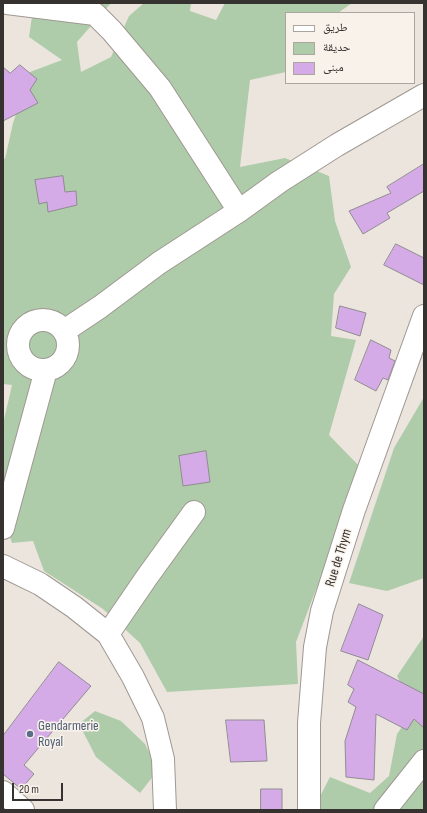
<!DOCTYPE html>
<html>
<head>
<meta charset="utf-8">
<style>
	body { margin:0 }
	#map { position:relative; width:427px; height:813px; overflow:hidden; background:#ece5de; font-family:"Sofia Sans Condensed","Noto Naskh Arabic",sans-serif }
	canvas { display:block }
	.frame { position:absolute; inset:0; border:4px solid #353230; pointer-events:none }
	.legend { position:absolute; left:285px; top:12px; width:130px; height:72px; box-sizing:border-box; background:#f9f2eb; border:1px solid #aba5a0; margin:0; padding:5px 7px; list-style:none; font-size:12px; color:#353230 }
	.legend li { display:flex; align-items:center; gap:8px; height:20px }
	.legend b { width:20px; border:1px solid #aba5a0 }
	.scale { position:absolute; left:12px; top:783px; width:51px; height:18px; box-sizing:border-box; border:2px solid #353230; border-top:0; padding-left:5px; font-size:12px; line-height:14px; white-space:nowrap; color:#353230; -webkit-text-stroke:3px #f9f2eb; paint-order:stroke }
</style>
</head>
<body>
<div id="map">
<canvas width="427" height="813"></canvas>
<div class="frame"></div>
<ul class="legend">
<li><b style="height:5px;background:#fff"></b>طريق</li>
<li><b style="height:11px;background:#afccaa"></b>حديقة</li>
<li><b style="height:11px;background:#d4abe6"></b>مبنى</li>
</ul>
<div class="scale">20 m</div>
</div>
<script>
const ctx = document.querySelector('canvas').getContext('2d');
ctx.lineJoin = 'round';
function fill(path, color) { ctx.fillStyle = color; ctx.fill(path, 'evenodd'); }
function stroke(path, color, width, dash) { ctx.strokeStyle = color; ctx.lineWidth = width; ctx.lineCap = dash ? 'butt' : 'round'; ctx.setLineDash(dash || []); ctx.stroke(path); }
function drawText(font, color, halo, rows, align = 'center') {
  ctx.font = font + ' "Sofia Sans Condensed",sans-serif'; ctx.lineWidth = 3; ctx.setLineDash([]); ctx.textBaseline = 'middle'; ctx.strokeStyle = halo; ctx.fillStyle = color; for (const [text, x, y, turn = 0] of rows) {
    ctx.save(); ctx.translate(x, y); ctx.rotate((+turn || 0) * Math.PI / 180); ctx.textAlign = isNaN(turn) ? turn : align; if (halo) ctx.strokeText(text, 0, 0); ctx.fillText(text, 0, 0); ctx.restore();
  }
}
const green = new Path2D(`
	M34 3H111L77 42 81 72 111 57 129 16 144 3H191L190 11 216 20 225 3H352L338 13H286V72L250 80 240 167 285 158 329 176 335 221 351 267 334 294 331 336 356 340 329 435 362 469 296 642 298 684 167 692 140 643 103 609 44 571 33 541 12 543 3 516V424L12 385 3 384V158L5 159 13 123 30 72 62 60 29 37Z
	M424 397V578L387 591 349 583 394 448Z
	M424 636V810H314V808L330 777 370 793 389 776 397 734 414 710 397 676Z
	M95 711 121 721 145 744 158 770 140 793 96 757 79 724Z`);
const building = new Path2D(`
	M20 65 37 79 30 90 38 103 3 121V67L10 73Z
	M424 164V191L387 213 390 218 363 234 349 211 391 193 387 187Z
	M63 176 65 192 76 191 77 205 48 212 47 202 39 204 35 180Z
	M396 244 424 258V285L384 265Z
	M340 306 366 313 360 336 336 328Z
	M371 340 391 350 389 358 395 361 388 380 383 378 376 391 355 380Z
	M206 451 210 482 183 486 179 456Z
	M359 604 383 615 368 660 341 651Z
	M358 660 424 694V728L414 719 407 730 376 714 374 780 346 777 345 741 356 707 348 702 354 689 348 685Z
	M59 662 91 686 24 765 34 774 21 789 3 774V736Z
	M226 720H264L267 761 231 762Z
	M261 789H282V810H261Z`);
const minor = new Path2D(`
	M7 3 95 14 112 31 160 88 239 211
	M18 345a25 25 0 1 1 50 0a25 25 0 1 1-50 0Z
	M64 331 100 307 159 263 239 211 279 182 337 145 424 95
	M3 528 46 370
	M3 566 40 584 74 607 108 634 133 677 153 718 163 759 165 810
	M108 634 147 577 194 512
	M3 792 23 810
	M309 810V723L315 647 322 611 354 510 424 316
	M385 810 424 761`);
const markers = [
	[30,734,4,"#5c6f8a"]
];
const streetNames = [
	["Rue de Thym",339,558,-73]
];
const serviceNames = [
	["Gendarmerie",38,726],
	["Royal",38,742]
];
fill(green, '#afccaa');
fill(building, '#d4abe6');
stroke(building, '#908b92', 1);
stroke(minor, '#9f9892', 24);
stroke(minor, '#fff', 22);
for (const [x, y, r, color] of markers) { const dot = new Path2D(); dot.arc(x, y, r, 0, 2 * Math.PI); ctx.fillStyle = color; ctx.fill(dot); stroke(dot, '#f9f2eb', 1.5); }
drawText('14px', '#353230', '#f9f2eb', streetNames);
drawText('14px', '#4e5e75', '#f9f2eb', serviceNames, 'left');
</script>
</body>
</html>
